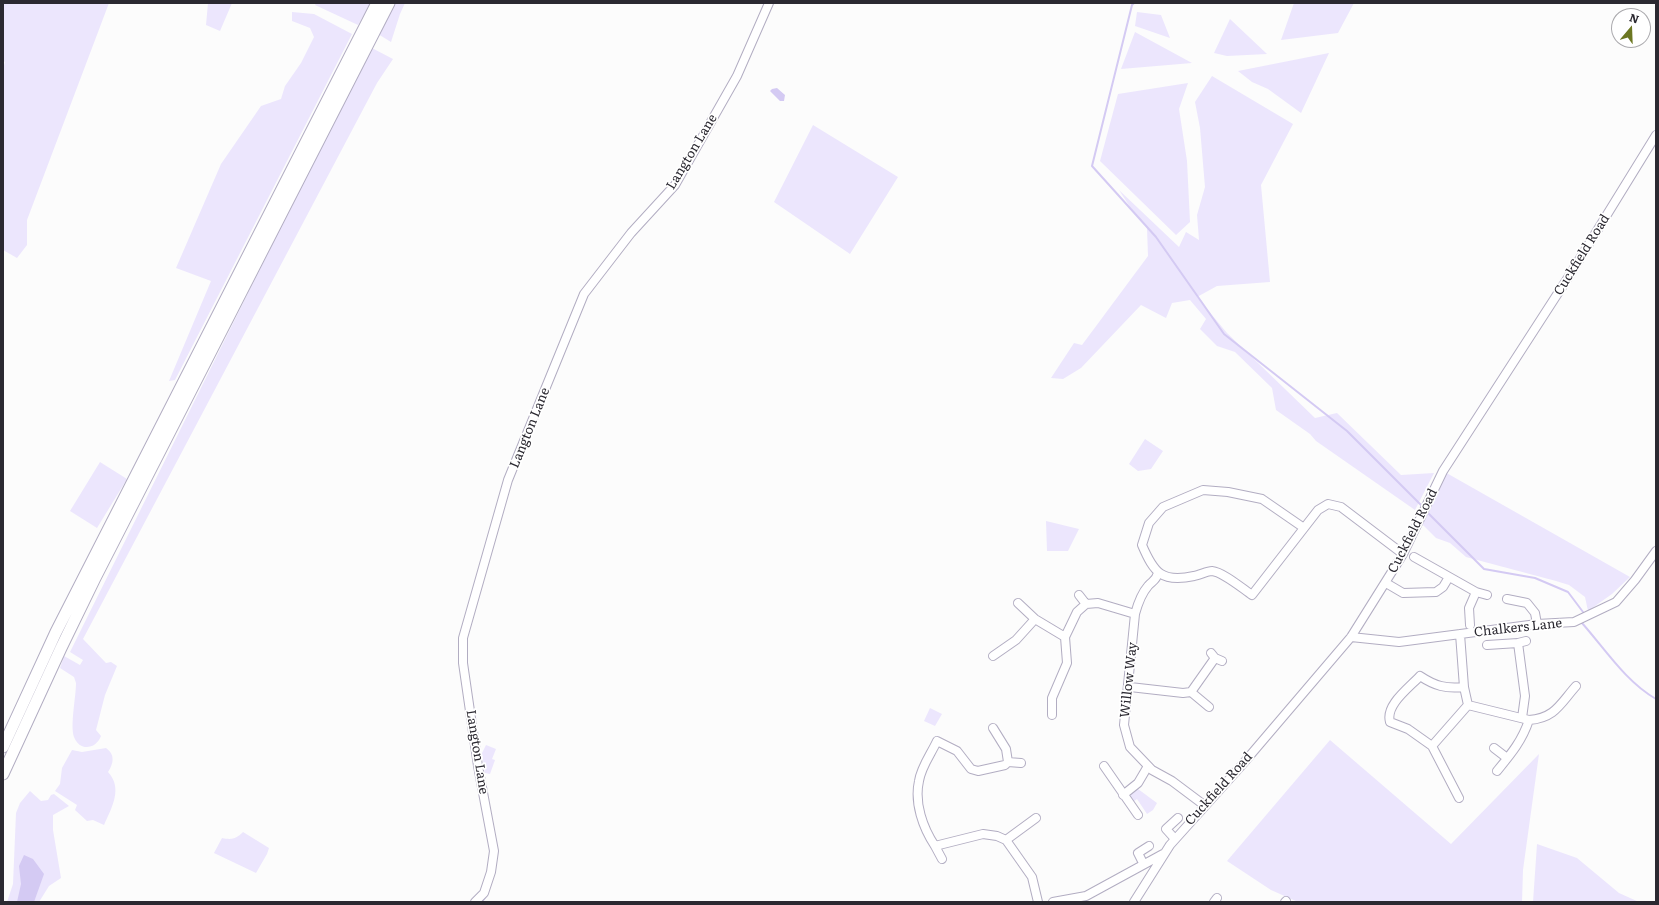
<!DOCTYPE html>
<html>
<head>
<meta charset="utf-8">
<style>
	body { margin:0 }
	#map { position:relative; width:1659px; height:905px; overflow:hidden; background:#fcfcfc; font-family:Literata,serif }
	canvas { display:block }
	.frame { position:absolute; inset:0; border:4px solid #2b2931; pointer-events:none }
	.north { position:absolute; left:1611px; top:8px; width:40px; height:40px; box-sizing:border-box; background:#fff; border:1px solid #aaa9ad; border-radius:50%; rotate:19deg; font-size:11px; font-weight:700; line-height:16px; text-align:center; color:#2b2931 }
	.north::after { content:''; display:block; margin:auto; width:14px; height:18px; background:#6c7722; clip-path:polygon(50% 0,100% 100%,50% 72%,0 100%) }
</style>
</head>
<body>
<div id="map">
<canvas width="1659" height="905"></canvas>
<div class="frame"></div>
<div class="north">N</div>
</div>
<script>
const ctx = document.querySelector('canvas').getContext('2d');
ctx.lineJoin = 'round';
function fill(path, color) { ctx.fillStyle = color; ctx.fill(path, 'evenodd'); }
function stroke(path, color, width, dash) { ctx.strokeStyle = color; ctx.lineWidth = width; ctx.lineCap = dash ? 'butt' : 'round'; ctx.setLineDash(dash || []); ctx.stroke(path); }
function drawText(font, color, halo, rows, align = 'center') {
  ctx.font = font + ' Literata,serif'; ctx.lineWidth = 3.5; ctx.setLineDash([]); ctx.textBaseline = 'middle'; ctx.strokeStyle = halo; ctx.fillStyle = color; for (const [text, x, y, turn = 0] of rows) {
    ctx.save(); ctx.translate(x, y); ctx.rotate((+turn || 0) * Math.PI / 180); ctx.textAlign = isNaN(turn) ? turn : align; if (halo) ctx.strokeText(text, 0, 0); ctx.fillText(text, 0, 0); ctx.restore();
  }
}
const green = new Path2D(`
	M3 3H109L27 220V245L17 258 3 250V68L5 62 3 61Z
	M208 3H232L220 31 206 25Z
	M316 3H371L358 25 315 5Z
	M395 3H405L400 14 391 42 378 34Z
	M1294 3H1354L1338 33 1281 40Z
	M292 12 314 14 352 34 175 380 169 381 211 281 176 268 221 164 261 106 281 99 285 86 301 63 314 37 310 28 292 21Z
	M1137 12 1161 15 1170 38 1135 26Z
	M1230 19 1267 54 1227 56 1214 53Z
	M1135 32 1192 63 1121 69Z
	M370 47 393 59 377 83 83 639 106 663 111 662 117 666 105 695 96 730 101 736C96 749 80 752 74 737 70 725 76 697 76 683L74 677 60 668 64 656 80 665 83 660 70 652Z
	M1329 53 1301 113 1268 89 1252 82 1238 71Z
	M1212 76 1293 124 1261 185 1270 282 1217 286 1197 297 1227 333 1315 418 1337 413 1401 475 1434 473 1415 510 1316 441 1310 434 1276 410 1272 388 1235 352 1217 346 1200 329 1206 319 1190 300 1172 303 1166 318 1141 305 1081 368 1063 379 1051 378 1074 343 1082 345 1148 256 1147 228 1130 207 1119 190 1179 247 1186 232 1199 240 1197 215 1205 187 1200 128 1195 102Z
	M1188 83 1179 109 1187 161 1190 222 1176 235 1100 161 1118 94Z
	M813 125 898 177 850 254 774 202Z
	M1145 439 1163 451 1151 469 1138 471 1129 464Z
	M100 462 127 479 97 528 70 511Z
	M1443 471 1630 577 1612 594 1588 611 1585 597 1569 585 1556 581 1466 557 1450 543 1436 538 1419 521Z
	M1046 521 1079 529 1068 551H1047Z
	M930 708 942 714 935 726 924 721Z
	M1330 740 1451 844 1539 754 1523 870 1522 902H1298L1271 890 1227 861Z
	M486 745 496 749 492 759 495 760 490 774 485 773 482 753Z
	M106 748C115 754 114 763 108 772 123 788 112 807 104 825L93 820 87 821 75 810 77 805 55 791 60 784 62 768 72 750 82 752Z
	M1138 789 1157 803 1153 810 1147 814 1137 799 1133 802 1130 799 1131 793Z
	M30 791 41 801 48 800 51 795 54 794 69 806 53 815V830L61 878 49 886 39 902H7L13 884 16 813 20 803Z
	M243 832 269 848 267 854 256 873 214 853 222 838C232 840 236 839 243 832Z
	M1537 844 1577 858 1619 893 1639 902H1533Z`);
const water = new Path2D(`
	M777 88 785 95 784 101H780L770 91 772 89Z
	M24 855 33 859 44 874 34 902H17L21 884 19 866Z`);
const stream = new Path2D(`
	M1134 3 1132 5 1092 166 1156 237 1224 334 1347 431 1423 507
	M1426 511 1484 569 1535 578 1568 592 1583 612
	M1582 623C1605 649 1626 682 1656 699
	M482 902 486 896`);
const minor = new Path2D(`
	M1304 528 1262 499 1228 492 1203 490 1163 507 1149 523 1142 545C1154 573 1162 583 1194 576 1200 575 1207 571 1212 571 1223 572 1243 589 1252 595L1318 510 1328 504 1341 507 1403 554
	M1414 557 1476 592 1469 608 1470 625
	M1158 573C1156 581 1152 581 1148 586 1141 594 1138 603 1135 614L1124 725 1130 747 1152 770 1172 781 1204 805
	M1386 583 1403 593 1436 592 1443 587 1449 577
	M1476 592 1487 595
	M1079 595 1086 604
	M1507 599 1527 603 1535 613 1537 624
	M1018 603 1035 619 1065 637
	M1351 637 1399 642 1537 624 1574 622 1616 602 1635 580 1656 551
	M1518 643 1526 641
	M1487 645 1518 643 1525 696 1522 718
	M1211 653 1215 658 1222 661
	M993 656 1016 640 1035 619
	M1130 687 1183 693 1191 692 1215 658
	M1191 692 1209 707
	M1468 705 1529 720C1555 718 1560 704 1576 686
	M1052 715V698L1067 663 1065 637 1077 612 1086 604 1098 603 1135 614
	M993 728 1006 749 1008 762 1005 765 978 771 971 769 957 751 937 741C931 754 921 767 919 781 914 803 923 828 935 846L983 834 997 836 1006 840 1032 877 1038 902
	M1432 746 1408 729 1390 722C1385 705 1409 688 1420 676 1435 686 1446 689 1464 687
	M1494 748 1507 758
	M1008 762 1021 763
	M1104 766 1138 815
	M1497 771C1511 754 1522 741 1529 720
	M1123 795 1138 783 1148 766
	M1459 798 1432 746 1468 705 1464 687 1460 634
	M1175 839 1166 829 1178 818
	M1006 840 1036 818
	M935 846 942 859
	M1143 863 1138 853 1149 846
	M475 902 484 893 491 872 494 851 478 766 463 663V638L508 480 584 294 631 233 675 185 737 76 769 3
	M1053 902 1086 896 1163 854
	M1134 902 1170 845 1241 766 1351 637 1403 554 1443 471 1571 273 1656 135
	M1214 902 1217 898
	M1285 902 1286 901`);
const highway = new Path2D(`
	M3 747 56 632 377 3
	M3 774 61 648 95 578 389 3`);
const streetNames = [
	["Langton Lane",692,152,-59],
	["Cuckfield Road",1582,255,-58],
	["Langton Lane",530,428,-68],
	["Cuckfield Road",1413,531,-63],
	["Chalkers Lane",1518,628,-6],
	["Willow Way",1129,680,-84],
	["Langton Lane",477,752,81],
	["Cuckfield Road",1219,789,-48]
];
fill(green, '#ece6fd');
fill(water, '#d4caf3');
stroke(stream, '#d4caf3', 2);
stroke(minor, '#b2adc2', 10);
stroke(highway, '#b2adc2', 13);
stroke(minor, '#fff', 8);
stroke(highway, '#fff', 11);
drawText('13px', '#2b2931', '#fff', streetNames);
</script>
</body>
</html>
